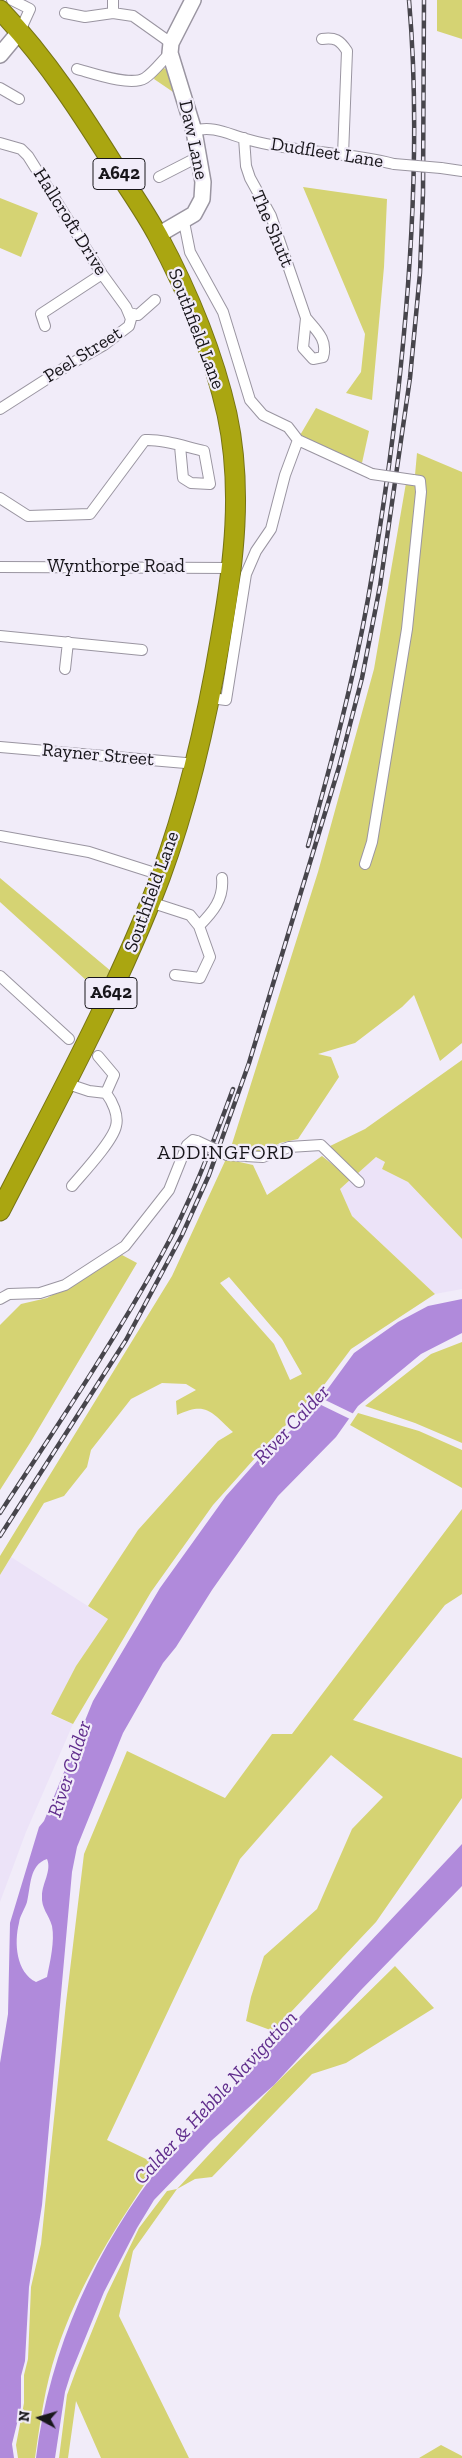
<!DOCTYPE html>
<html>
<head>
<meta charset="utf-8">
<style>
	body { margin:0 }
	#map { position:relative; width:462px; height:2458px; overflow:hidden; background:#f1ecf9; font-family:"Zilla Slab",serif }
	canvas { display:block }
	.north { position:absolute; left:15px; top:2393px; width:50px; height:50px; -webkit-text-stroke:4px #f1ecf9; paint-order:stroke; rotate:276deg; font-size:14px; font-weight:700; line-height:20px; text-align:center; color:#18161b }
	.north::after { content:''; display:block; margin:auto; width:18px; height:22px; background:#18161b; clip-path:polygon(50% 0,100% 100%,50% 72%,0 100%) }
</style>
</head>
<body>
<div id="map">
<canvas width="462" height="2458"></canvas>
<div class="north">N</div>
</div>
<script>
const ctx = document.querySelector('canvas').getContext('2d');
ctx.lineJoin = 'round';
function fill(path, color) { ctx.fillStyle = color; ctx.fill(path, 'evenodd'); }
function stroke(path, color, width, dash) { ctx.strokeStyle = color; ctx.lineWidth = width; ctx.lineCap = dash ? 'butt' : 'round'; ctx.setLineDash(dash || []); ctx.stroke(path); }
function drawText(font, color, halo, rows, align = 'center') {
  ctx.font = font + ' "Zilla Slab",serif'; ctx.lineWidth = 4.5; ctx.setLineDash([]); ctx.textBaseline = 'middle'; ctx.strokeStyle = halo; ctx.fillStyle = color; for (const [text, x, y, turn = 0] of rows) {
    ctx.save(); ctx.translate(x, y); ctx.rotate((+turn || 0) * Math.PI / 180); ctx.textAlign = isNaN(turn) ? turn : align; if (halo) ctx.strokeText(text, 0, 0); ctx.fillText(text, 0, 0); ctx.restore();
  }
}
const built = new Path2D(`
	M376 1157 385 1162 382 1169 408 1182 462 1239V1289L435 1294 352 1216 340 1189Z
	M11 1557 108 1619 76 1666 51 1715 73 1724 26 1832 0 1902V1575Z`);
const green = new Path2D(`
	M437 0H462V39L437 31Z
	M164 68 168 71 176 94 154 79 156 72Z
	M303 187 387 199 384 267 372 400 346 393 361 372 365 334Z
	M0 198 38 213 21 257 0 248Z
	M316 408 369 431 362 463 299 437Z
	M417 453 462 472V1043L440 1061 414 995 402 1007 355 1043 318 1054 331 1057 339 1077 298 1139 280 1143 262 1153 231 1147 318 872 374 669 406 483 415 475Z
	M0 878 118 977 108 1000 0 902Z
	M462 1060V1239L408 1182 382 1169 385 1162 376 1157 357 1174 328 1147 365 1129Z
	M322 1156 351 1179 340 1189 352 1216 435 1294 351 1349 318 1393 272 1439 213 1505 151 1592 73 1724 51 1714 76 1666 108 1619 88 1606 138 1530 218 1441 233 1432C211 1412 207 1401 177 1415L176 1401 196 1390 186 1384 162 1383 131 1399 91 1450 87 1467 64 1496 44 1503 0 1575V1556L172 1276 226 1159 253 1165 267 1195ZM229 1277 282 1339 302 1374 290 1380 274 1344 220 1283Z
	M122 1255 137 1263 30 1443 0 1490V1325L21 1304 47 1298Z
	M462 1342V1443L415 1423 365 1406 431 1354Z
	M358 1413 419 1431 462 1450V1488L350 1425Z
	M462 1509V1594L445 1605 353 1720 462 1758V1798L376 1922 273 2031 246 2021 251 1997 264 1956 317 1909 352 1829 383 1797 331 1755 240 1859 107 2140 146 2159 159 2163C118 2223 79 2283 56 2353 45 2386 40 2423 35 2458H18L16 2445 24 2403V2375L28 2359 31 2287 41 2244 66 2003 84 1854 127 1751 225 1798 272 1734H292Z
	M395 1966 434 2008 346 2063 312 2074 212 2177 195 2179 177 2189 133 2251 119 2316 189 2458H101L76 2401 68 2458H59L67 2395 77 2368 107 2294 139 2228 167 2191 177 2189 274 2085Z
	M441 2445 462 2456V2458H419Z`);
const water = new Path2D(`
	M462 1299V1333L421 1354 358 1406 336 1437 278 1496 212 1590 176 1647 163 1663 123 1733 77 1847 72 1872 42 2205 29 2287 25 2361 21 2376V2407L12 2444 14 2458H0V2063L8 2014 10 1923 39 1827 44 1821 93 1701 160 1588 226 1496 258 1460 310 1413 354 1353 398 1322 428 1306ZM47 1859C52 1871 42 1883 42 1896 41 1908 49 1915 52 1926 55 1941 50 1962 47 1977L36 1982C16 1972 14 1943 19 1923 20 1915 25 1909 27 1902 31 1886 29 1865 47 1859Z
	M462 1844V1886L361 1990 274 2085 211 2141 154 2200 137 2228 104 2292 71 2373 65 2392 55 2458H36C50 2348 96 2246 165 2160Z`);
const pier = new Path2D(`
	M319 1397 354 1414 353 1415 350 1419 315 1402Z`);
const street = new Path2D(`
	M12 0 30 9 20 31
	M113 0V13L133 16 171 43
	M65 13 85 17 113 13
	M322 39C335 37 340 40 347 51L343 155
	M77 69C92 73 131 87 145 78 154 72 162 61 170 53
	M0 88 19 99
	M194 131C212 125 228 134 246 139 294 153 345 151 394 164
	M244 138 246 166 250 178 271 216 306 318 303 348 313 359 323 357C328 340 317 331 306 318
	M0 143 21 149 28 156 102 274 126 307 131 319 129 326 104 345 67 366 0 409
	M441 168 462 171
	M159 177 198 157
	M184 222 190 252 223 312 250 400 263 415 288 427 298 440 285 475 271 529 256 551 246 574 226 700 211 698
	M129 313 138 315 155 300
	M45 326 41 314 102 274
	M298 440 372 474
	M0 498 28 516 90 514 145 440C164 439 186 447 204 451L210 484 191 483 183 478 180 446
	M0 567 232 568
	M0 636 142 650
	M65 669 68 642
	M0 747 197 764
	M0 836 89 852 161 875
	M365 864 372 842 407 629 421 492 420 481 413 480
	M150 902 190 915 199 926
	M175 975 200 978 210 957 199 926C213 912 224 899 222 878
	M0 976 69 1039
	M98 1056 114 1075 106 1093
	M65 1083 89 1091 106 1093C112 1101 119 1115 116 1126 113 1141 83 1173 72 1186
	M227 1155 263 1157 289 1147 321 1145 359 1182
	M0 1299 9 1294 40 1293 65 1285 125 1246 169 1190 187 1145 193 1140 197 1141`);
const secondary = new Path2D(`
	M0 55 20 31
	M158 235 194 214 202 199 203 182 194 131 170 53 171 43 193 0`);
const highway = new Path2D(`
	M0 10C47 59 84 117 120 175 133 195 147 215 158 236 188 292 213 353 227 414 243 488 234 563 221 636 207 719 189 800 160 878 116 993 56 1102 0 1211`);
const rail = new Path2D(`
	M308 846C331 764 353 683 368 599 383 514 395 429 403 344 414 229 419 115 409 0
	M0 1513C55 1429 112 1345 161 1256 190 1204 212 1146 233 1089
	M0 1536 126 1340 182 1235 209 1175 249 1063 339 767 362 678 380 586 410 378 420 273 423 193 424 0`);
const streetBridge = new Path2D(`
	M394 164 441 168
	M372 474 413 480
	M197 1141 227 1155`);
const shields = [
	[119,174,52],
	[111,993,52]
];
const shieldNames = [
	["A642",119,174],
	["A642",111,993]
];
const streetNames = [
	["Daw Lane",193,140,78],
	["Dudfleet Lane",327,153,9],
	["Hallcroft Drive",70,222,58],
	["The Shutt",272,229,67],
	["Southfield Lane",196,329,69],
	["Peel Street",83,355,-32],
	["Wynthorpe Road",116,567],
	["Rayner Street",98,755,5],
	["Southfield Lane",152,892,-70]
];
const neighbourhoodNames = [
	["ADDINGFORD",226,1153]
];
const waterNames = [
	["River Calder",292,1425,-47],
	["River Calder",70,1769,-72],
	["Calder & Hebble Navigation",216,2098,-47]
];
fill(built, '#ece3f8');
fill(green, '#d5d373');
fill(water, '#b08adb');
fill(pier, '#f1ecf9');
stroke(street, '#9a95a1', 12);
stroke(secondary, '#9a95a1', 18);
stroke(highway, '#777414', 21);
stroke(street, '#fff', 10);
stroke(secondary, '#fff', 15);
stroke(highway, '#aaa611', 19);
stroke(rail, '#47454c', 4.5);
stroke(rail, '#f1ecf9', 2.5, [8]);
stroke(streetBridge, '#9a95a1', 12, []);
stroke(streetBridge, '#fff', 10);
for (const [x, y, w] of shields) { const box = new Path2D(); box.roundRect(x - w / 2, y - 15.5, w, 31, 4); ctx.fillStyle = '#f1ecf9'; ctx.fill(box); stroke(box, '#18161b', 1); }
drawText('bold 18px', '#18161b', null, shieldNames);
drawText('19px', '#18161b', '#f1ecf9', streetNames);
ctx.letterSpacing = '1px';
drawText('20px', '#18161b', '#f1ecf9', neighbourhoodNames);
ctx.letterSpacing = '0px';
drawText('italic 20px', '#602d8c', '#f1ecf9', waterNames);
</script>
</body>
</html>
